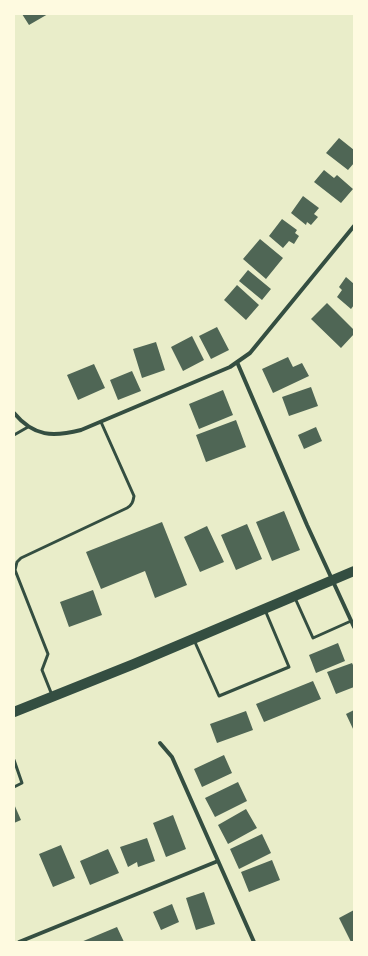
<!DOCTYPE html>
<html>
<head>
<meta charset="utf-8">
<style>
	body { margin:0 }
	#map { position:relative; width:368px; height:956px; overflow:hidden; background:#e9edc9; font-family:"Zilla Slab",serif }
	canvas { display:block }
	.frame { position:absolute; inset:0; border:15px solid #fefae0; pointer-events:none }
</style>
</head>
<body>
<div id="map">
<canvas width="368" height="956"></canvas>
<div class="frame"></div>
</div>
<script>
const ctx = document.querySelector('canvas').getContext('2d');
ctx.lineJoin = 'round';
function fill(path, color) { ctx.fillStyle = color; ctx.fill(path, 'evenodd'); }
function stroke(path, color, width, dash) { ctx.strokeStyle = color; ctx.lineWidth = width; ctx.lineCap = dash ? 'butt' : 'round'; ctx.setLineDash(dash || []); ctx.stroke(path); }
const building = new Path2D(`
	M22 14H48L29 25Z
	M339 138 354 150V163L348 170 326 153Z
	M324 170 334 178 337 175 353 189 341 203 314 182Z
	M303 196 319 208 314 214 318 217 311 225 307 222 306 225 291 213Z
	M282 219 297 230 295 233 299 236 294 244 289 241 283 248 269 236Z
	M260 239 283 258 266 279 243 259Z
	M248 270 271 289 262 300 239 281Z
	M346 277 354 284V305L351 309 337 297 342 290 339 287Z
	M237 285 259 305 246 320 224 300Z
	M327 303 354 330V334L341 348 311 319Z
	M217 327 229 350 211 359 199 336Z
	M192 336 204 360 183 371 171 347Z
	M156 342 165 370 142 378 133 349Z
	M288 357 293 367 302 363 309 376 273 393 262 369Z
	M94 364 105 388 78 400 67 375Z
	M132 371 141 391 118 400 110 380Z
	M311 387 318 406 289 416 282 397Z
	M223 390 233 415 199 429 189 404Z
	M236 420 246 447 206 462 196 435Z
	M316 427 322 441 304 449 298 435Z
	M284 511 300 550 272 561 256 522Z
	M162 522 187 585 155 598 145 571 101 589 86 552Z
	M247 524 262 559 236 570 221 535Z
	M207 526 224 562 200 572 184 537Z
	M93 590 102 615 69 627 60 602Z
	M338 643 345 661 316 673 309 655Z
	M352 663 354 667V687L336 694 327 672Z
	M313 681 321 699 264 722 256 704Z
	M354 710V731L346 714Z
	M246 711 253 730 217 743 210 724Z
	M224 755 232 773 202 787 194 769Z
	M238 782 247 801 215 817 205 798Z
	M14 804 21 820 14 823Z
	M246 809 257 828 228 844 218 825Z
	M173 815 186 849 166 857 153 823Z
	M262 834 271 853 239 869 230 849Z
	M147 838 155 861 138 867 137 862 128 867 120 847Z
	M61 845 75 878 53 887 39 854Z
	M108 849 119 873 90 885 80 861Z
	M272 860 280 880 249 892 241 872Z
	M204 892 215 924 196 930 186 898Z
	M172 904 179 922 161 930 153 912Z
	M354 910V942H351L339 918Z
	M117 927 124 942H81Z`);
const service = new Path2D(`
	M14 435 28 427
	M295 598 313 638 351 621
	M194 640 219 696 289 667 265 610
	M52 695 42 670 48 654 15 570 17 562 21 558 127 508C132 505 133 502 134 496L101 422
	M14 760 22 783 14 787`);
const minor = new Path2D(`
	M237 362 307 525 354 627
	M14 413C34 437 53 437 81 430L230 367 250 353 354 226
	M160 743 172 757 254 942
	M19 942 218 861`);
const primary = new Path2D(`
	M14 712 134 664 354 571`);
fill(building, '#4f6655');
stroke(service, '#344e41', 3);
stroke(minor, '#344e41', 4);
stroke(primary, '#344e41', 10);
</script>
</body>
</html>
